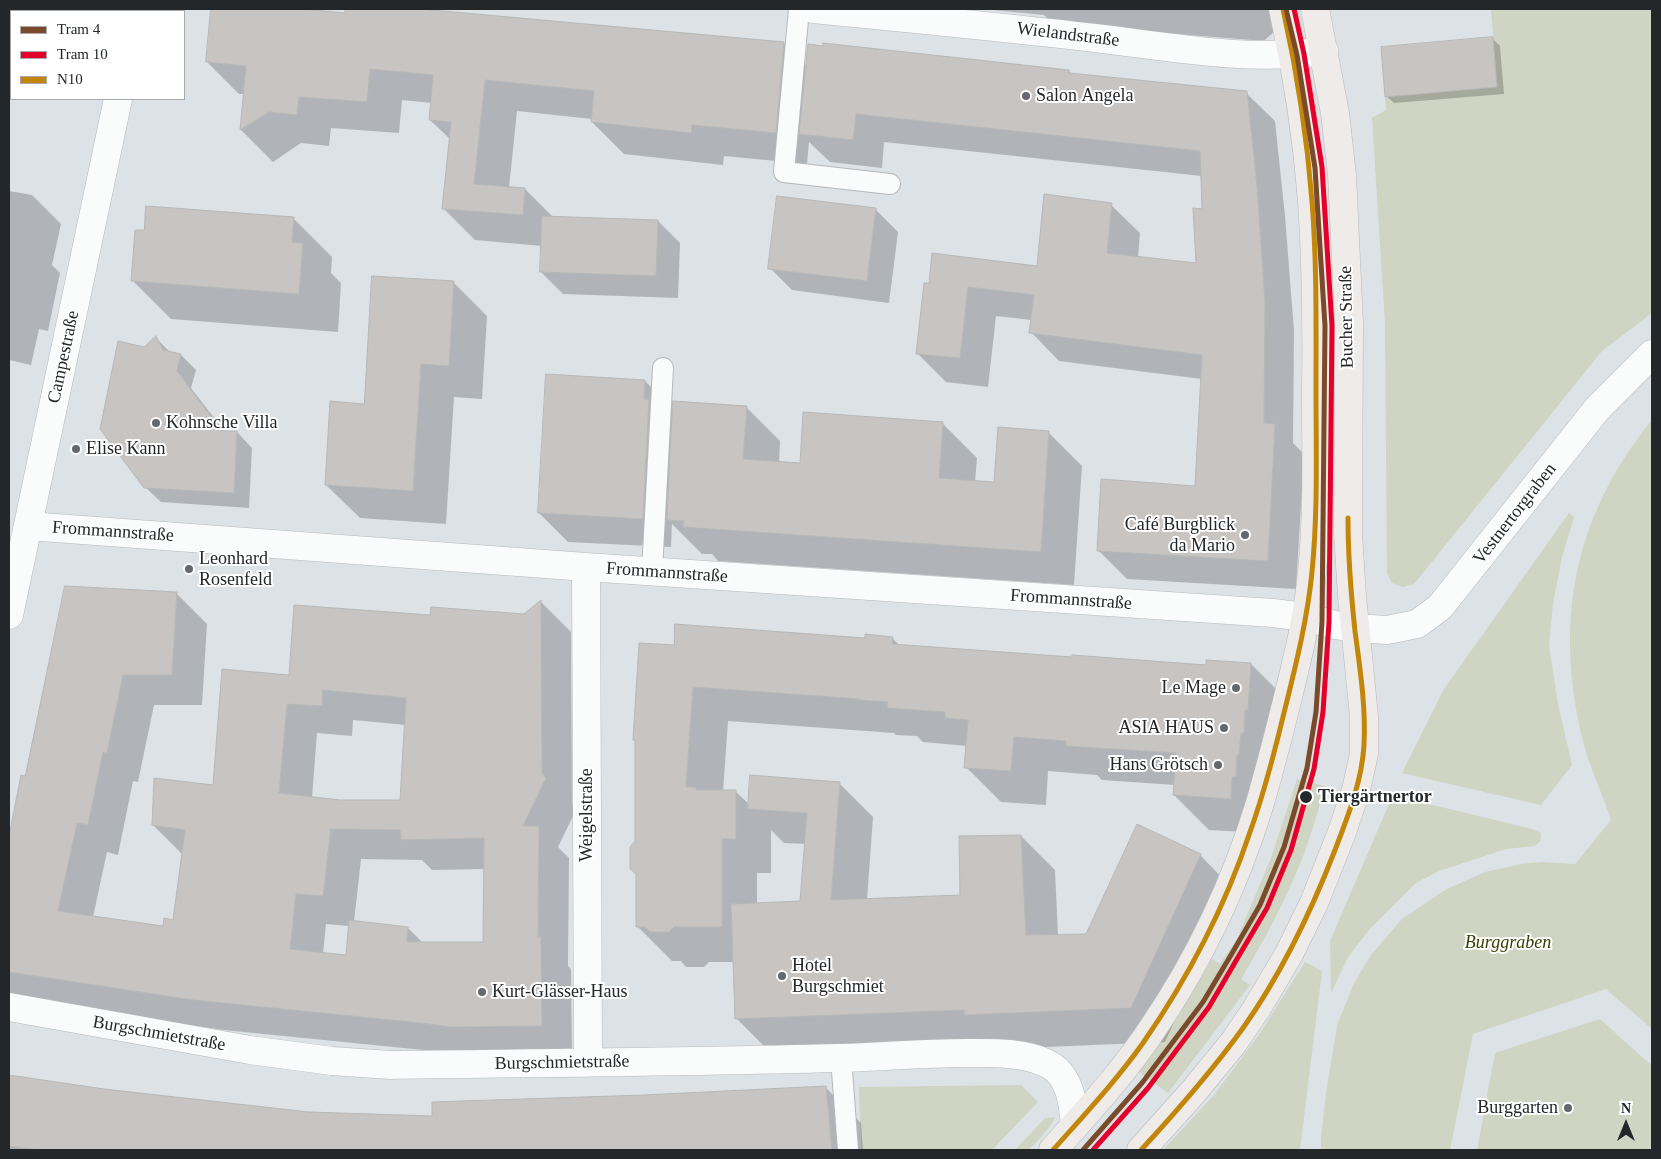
<!DOCTYPE html>
<html>
<head>
<meta charset="utf-8">
<style>
	body { margin:0 }
	#map { position:relative; width:1661px; height:1159px; overflow:hidden; background:#dde2e6; font-family:Georgia,serif }
	canvas { display:block }
	.frame { position:absolute; inset:0; border:10px solid #23272a; pointer-events:none }
	.legend { position:absolute; left:10px; top:10px; width:175px; height:90px; box-sizing:border-box; background:#fff; border:1px solid #a7a9aa; margin:0; padding:6px 9px; list-style:none; font-size:15px; color:#23272a }
	.legend li { display:flex; align-items:center; gap:10px; height:25px }
	.legend b { width:25px; border:1px solid #a7a9aa }
	.north { position:absolute; left:1601px; top:1099px; width:50px; height:50px; -webkit-text-stroke:4px #fff; paint-order:stroke; rotate:0deg; font-size:14px; font-weight:700; line-height:20px; text-align:center; color:#23272a }
	.north::after { content:''; display:block; margin:auto; width:18px; height:22px; background:#23272a; clip-path:polygon(50% 0,100% 100%,50% 72%,0 100%) }
</style>
</head>
<body>
<div id="map">
<canvas width="1661" height="1159"></canvas>
<div class="frame"></div>
<ul class="legend">
<li><b style="height:6px;background:#7a4b2a"></b>Tram 4</li>
<li><b style="height:6px;background:#e4002b"></b>Tram 10</li>
<li><b style="height:6px;background:#c2860a"></b>N10</li>
</ul>
<div class="north">N</div>
</div>
<script>
const ctx = document.querySelector('canvas').getContext('2d');
ctx.lineJoin = 'round';
function fill(path, color) { ctx.fillStyle = color; ctx.fill(path, 'evenodd'); }
function stroke(path, color, width, dash) { ctx.strokeStyle = color; ctx.lineWidth = width; ctx.lineCap = dash ? 'butt' : 'round'; ctx.setLineDash(dash || []); ctx.stroke(path); }
function drawText(font, color, halo, rows, align = 'center') {
  ctx.font = font + ' Georgia,serif'; ctx.lineWidth = 4; ctx.setLineDash([]); ctx.textBaseline = 'middle'; ctx.strokeStyle = halo; ctx.fillStyle = color; for (const [text, x, y, turn = 0] of rows) {
    ctx.save(); ctx.translate(x, y); ctx.rotate((+turn || 0) * Math.PI / 180); ctx.textAlign = isNaN(turn) ? turn : align; if (halo) ctx.strokeText(text, 0, 0); ctx.fillText(text, 0, 0); ctx.restore();
  }
}
const green = new Path2D(`
	M1491 9H1652V313L1602 351 1414 584 1403 587 1392 583 1387 573 1385 323 1372 118 1386 110 1385 97 1497 87Z
	M1652 420V1029L1606 989 1473 1034 1450 1150H1321V1138L1326 1093 1337 1026 1353 985 1371 955 1402 919 1445 890 1485 872 1521 864 1542 862 1575 864 1611 820C1603 795 1591 770 1584 745 1553 623 1573 517 1652 420Z
	M1569 513 1574 517 1562 557 1553 603 1549 645 1558 704 1572 765 1541 805 1402 773 1444 689Z
	M1297 779 1325 786C1316 818 1307 850 1293 880 1278 915 1260 947 1241 979L1250 985 1168 1093 1139 1072 1178 1017 1212 959 1220 964 1237 939 1271 858Z
	M1392 797 1437 806 1532 829 1541 833 1540 841 1535 846 1506 849 1439 871 1416 883 1369 930 1348 957 1331 993 1330 941Z
	M1305 962 1322 971 1300 1150H1163L1215 1094 1260 1033Z
	M1600 1019 1652 1066V1150H1477L1495 1053Z
	M1021 1085 1038 1102 992 1150H861L859 1087Z
	M1055 1117C1050 1129 1038 1140 1029 1150H1015L1045 1118Z`);
const shadow = new Path2D(`
	M9 9H49V11H11V83H9Z
	M212 9H292L346 14 347 9H404L783 43 807 67 1069 71 1072 75 1246 93 1275 121 1285 216 1294 331 1293 443 1304 454 1296 589 1127 579 1098 550 1197 487 1202 379 1059 361 1031 332 1032 320 996 316 988 387 946 382 917 353 925 284 1038 267 1111 205 1140 233 1138 258 1197 264 1203 211 1202 176 884 142 882 168 830 162 809 142 807 164 724 156 723 165 624 154 592 122V119L517 111 509 188 525 189 553 217 658 221 680 243 678 298 563 294 541 272 542 246 475 240 443 208 451 140 430 120 432 103 402 100 399 133 331 128 329 146 301 143 273 162 241 130 245 94H239L207 62Z
	M982 9H1270L1276 30 1264 41 1052 24 1044 15Z
	M1493 39 1500 46 1504 94 1394 103 1386 96Z
	M9 191 32 195 61 224 52 265 60 273 48 331 39 329 31 365 9 360Z
	M875 209 898 232 889 303 792 290 770 268Z
	M293 218 332 257 331 273 341 283 338 332 171 319 132 280Z
	M453 282 487 316 482 399 454 397 446 524 360 518 326 485Z
	M156 338 171 353 181 355 196 370 191 388 225 432H237L252 448 249 508 161 502 145 487 144 348Z
	M645 381 674 410 746 407 780 441 779 463 801 464 943 424 977 458 975 482 995 483 1048 432 1082 466 1074 585 718 561 712 554H702L672 524 671 547 568 542 539 513Z
	M176 593 207 624 202 705H154L138 782 133 781 118 855 107 852 93 917 164 927 175 921 183 855 153 825 214 787 290 676 431 617 524 616 541 602 571 632 572 804 576 810 558 847 569 858 568 966 571 969 572 1056 453 1053 224 1030 95 1012 13 998 9 993V842L22 777H26ZM353 720 406 725 401 801H340L312 798 317 733 352 736ZM361 859 422 860 432 870 485 869 484 943H423L408 928 354 922ZM326 924 349 926 347 957 323 954Z
	M892 638 900 646 1073 659 1207 666 1251 664 1286 699 1267 812 1265 833 1209 830 1174 795 1175 785 1102 780 1097 775 1048 771 1046 805 1001 802 966 767 967 746 923 742 917 736 896 735 894 733 728 721 723 792H736L750 805 839 783 873 817 867 900 962 896 1021 836 1055 870 1058 936 1087 935 1200 855 1234 890 1165 1042 999 1049 770 1052 736 1018 734 962H709L704 967H686L681 961H672L637 926 636 742 634 739 675 647ZM771 830 784 843 806 844 801 902 757 904V873H771Z
	M9 1076 104 1090 309 1113 433 1117 644 1096 825 1087 861 1123 863 1150H9Z`);
const building = new Path2D(`
	M211 9H305L345 13V9H421L784 42 776 133 692 125 691 133 591 122 594 91 485 80 474 184 525 188 523 215 442 209 451 122 429 120 433 75 370 69 367 102 299 97 297 115 269 112 240 130 246 66 206 62Z
	M1493 37 1497 87 1385 97 1381 47Z
	M823 43 1069 70V73L1247 91 1257 186 1265 301 1264 423 1275 424 1268 561 1097 551 1101 479 1195 486 1202 355 1029 333 1034 295 968 287 960 358 916 354 924 283H929L932 253 1037 266 1044 194 1112 203 1107 253 1196 263 1193 208 1202 209 1200 151 856 114 853 140 799 134 808 44 823 46Z
	M777 196 876 208 867 281 768 269Z
	M146 206 294 217 292 242 303 243 299 294 131 281 135 230H144Z
	M542 216 658 220 656 276 540 272Z
	M372 276 454 281 449 366 421 364 413 491 325 485 330 401 364 404Z
	M156 336 163 350 181 354 177 371 222 431H237L234 493 144 488 100 429 118 341 144 347Z
	M546 374 645 380 644 399 649 400 643 519 538 513Z
	M673 401 747 406 743 459 771 461 800 463 803 412 943 422 939 478 994 482 998 427 1049 431 1041 552 683 527 684 521 667 520Z
	M65 586 177 592 172 675H123L107 753 103 752 88 825 77 823 58 911 163 926 164 918 173 920 185 830 152 825 154 778 213 785 222 669 289 675 294 605 430 615 431 607 524 614 541 600 542 773 546 778 523 826H539L538 937H541L542 1026 452 1027 421 1023 193 1000 9 972V836L21 775 25 776ZM323 690 406 698 400 800H340L279 793 287 704 322 706ZM331 829 400 830 401 840 484 838 483 942H407L408 927 349 920 346 955 290 949 296 894 323 896Z
	M675 624 865 638V634L893 637 892 644 1072 657V655L1206 665V660L1251 663 1248 710H1245L1244 733H1241L1239 755H1237L1236 777H1232L1231 799 1173 795 1176 753 1066 746V741L1014 737 1011 771 964 768 968 720 945 718V712L887 708 888 702 859 700 860 699 693 687 686 787H696V790H736V839H722V927H674L669 932H650L645 927H636V874L630 869V847L635 841V740H633L639 643 674 645Z
	M750 775 840 782 831 900 960 895 959 836 1021 835 1026 935 1086 934 1137 824 1201 854 1131 1008 964 1015V1010L735 1019 731 904 800 901 807 813 748 809Z
	M9 1075 104 1089 309 1112 432 1116V1102L644 1095 826 1086 832 1150H38L9 1146Z`);
const lane = new Path2D(`
	M799 9 784 172 890 184
	M652 571 663 368
	M841 1058 848 1150`);
const street = new Path2D(`
	M813 9C907 18 1001 27 1095 38 1170 47 1248 62 1324 51
	M135 11 136 9
	M28 526 586 567 1273 613 1305 617 1335 625 1355 628 1387 630 1417 624 1440 607 1597 409 1652 354
	M586 567 588 1062
	M9 615 118 99
	M9 1007 250 1050 332 1061 390 1065C540 1063 690 1062 840 1058 885 1057 930 1052 976 1053 1000 1053 1024 1053 1046 1063 1070 1074 1073 1102 1075 1125`);
const secondary = new Path2D(`
	M1053 1150C1088 1111 1124 1072 1153 1028 1199 960 1236 882 1260 803 1269 772 1277 741 1285 709 1296 664 1308 618 1312 572 1318 512 1316 450 1316 390 1317 327 1316 264 1312 201 1307 137 1297 72 1283 9
	M1141 1150 1194 1091 1234 1042 1257 1008 1289 954 1314 903 1342 832 1356 790 1364 754V717L1352 596 1348 533 1349 324 1342 175 1335 113 1315 9`);
const bus1 = new Path2D(`
	M1053 1150C1084 1115 1116 1081 1143 1043 1188 978 1225 907 1250 832 1263 796 1273 758 1282 721 1294 672 1307 623 1312 572 1318 512 1316 451 1316 390 1316 327 1317 264 1312 201 1307 137 1297 72 1283 9
	M1141 1150C1177 1111 1212 1071 1243 1028 1282 973 1311 912 1335 850 1348 816 1362 781 1364 745 1366 707 1360 669 1355 631 1351 594 1348 556 1348 518`);
const tram1 = new Path2D(`
	M1083 1150 1142 1083 1203 1002 1231 955 1260 905 1284 847 1307 768 1316 712 1322 622 1325 326 1315 168 1297 55 1286 9`);
const tram2 = new Path2D(`
	M1093 1150 1148 1088 1209 1007 1237 959 1267 908 1291 850 1314 769 1323 712 1329 622 1332 326 1322 167 1304 54 1294 9`);
const markers = [
	[1026,96,5,"#64686c"],
	[156,423,5,"#64686c"],
	[76,449,5,"#64686c"],
	[1245,535,5,"#64686c"],
	[189,569,5,"#64686c"],
	[1236,688,5,"#64686c"],
	[1224,728,5,"#64686c"],
	[1218,765,5,"#64686c"],
	[1306,797,7,"#23272a"],
	[782,976,5,"#64686c"],
	[482,992,5,"#64686c"],
	[1568,1108,5,"#64686c"]
];
const streetNames = [
	["Wielandstraße",1068,35,7],
	["Bucher Straße",1347,317,-91],
	["Campestraße",64,357,-78],
	["Vestnertorgraben",1515,514,-52],
	["Frommannstraße",113,532,4],
	["Frommannstraße",667,573,4],
	["Frommannstraße",1071,600,4],
	["Weigelstraße",587,815,-90],
	["Burgschmietstraße",159,1034,10],
	["Burgschmietstraße",562,1063,-1]
];
const poiNames = [
	["Salon Angela",1036,96],
	["Kohnsche Villa",166,423],
	["Elise Kann",86,449],
	["Café Burgblick",1235,525,"right"],
	["da Mario",1235,546,"right"],
	["Leonhard",199,559],
	["Rosenfeld",199,580],
	["Le Mage",1226,688,"right"],
	["ASIA HAUS",1214,728,"right"],
	["Hans Grötsch",1208,765,"right"],
	["Hotel",792,966],
	["Burgschmiet",792,987],
	["Kurt-Glässer-Haus",492,992],
	["Burggarten",1558,1108,"right"]
];
const stopNames = [
	["Tiergärtnertor",1318,797]
];
const parkNames = [
	["Burggraben",1508,943]
];
fill(green, '#cfd4c3');
fill(shadow, '#0003');
fill(building, '#c7c4c1');
stroke(building, '#b6b8b8', 1);
stroke(lane, '#b5b8bc', 22);
stroke(street, '#b5b8bc', 29);
stroke(secondary, '#b5b8bc', 29);
stroke(lane, '#fafbfb', 20);
stroke(street, '#fafbfb', 28);
stroke(secondary, '#efebe9', 28);
stroke(bus1, '#c2860a', 5);
stroke(tram1, '#7a4b2a', 5);
stroke(tram2, '#e4002b', 5);
for (const [x, y, r, color] of markers) { const dot = new Path2D(); dot.arc(x, y, r, 0, 2 * Math.PI); ctx.fillStyle = color; ctx.fill(dot); stroke(dot, '#fff', 2); }
drawText('18px', '#23272a', '#fff', streetNames);
drawText('18px', '#23272a', '#fff', poiNames, 'left');
drawText('bold 18px', '#23272a', '#fff', stopNames, 'left');
drawText('italic 18px', '#393f00', '#fff', parkNames);
</script>
</body>
</html>
